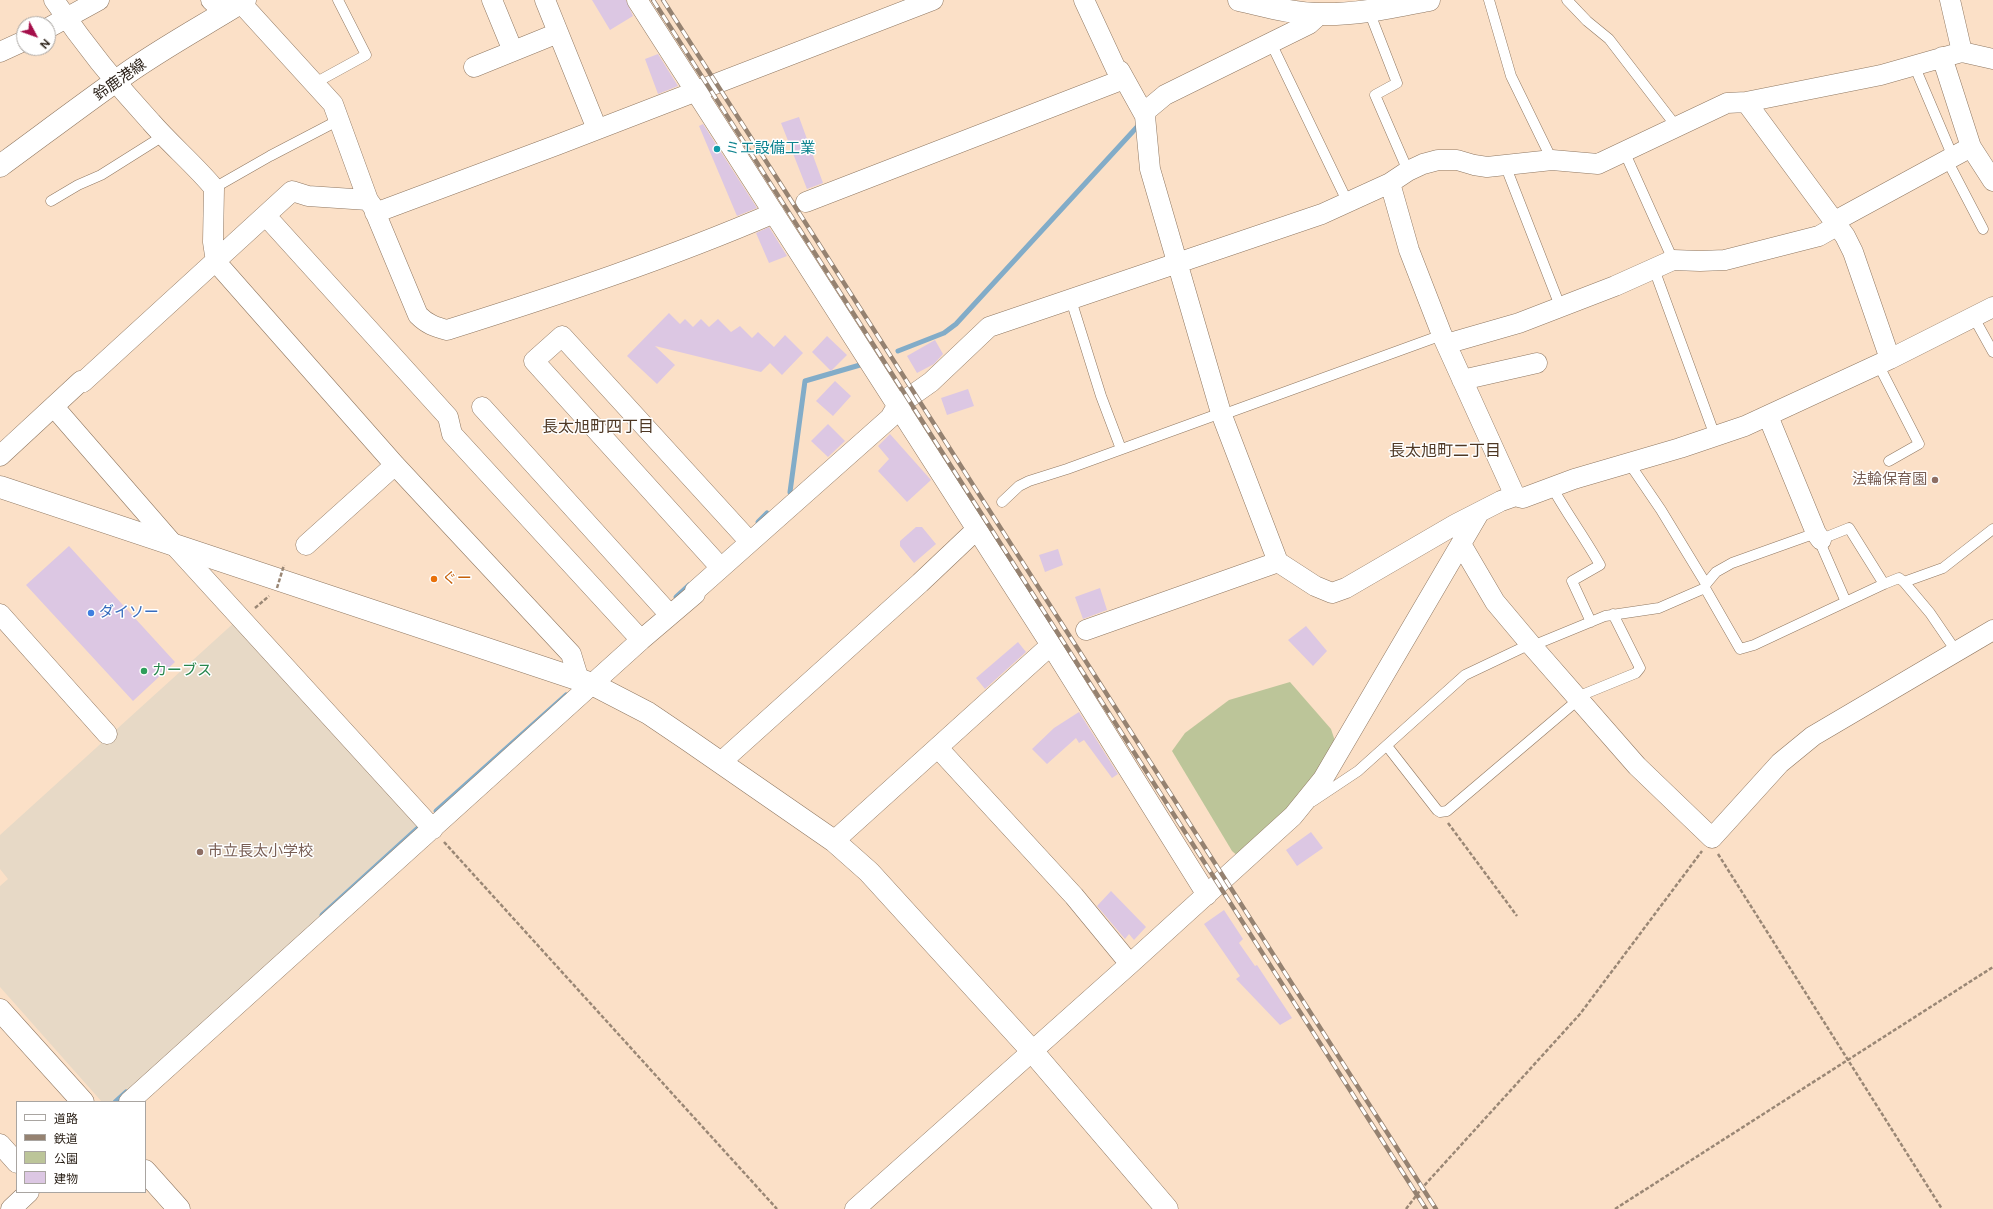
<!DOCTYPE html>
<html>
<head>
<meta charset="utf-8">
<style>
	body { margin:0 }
	#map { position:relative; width:1993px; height:1209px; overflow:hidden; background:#fbe0c7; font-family:Figtree,"Noto Sans JP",sans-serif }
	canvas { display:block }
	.legend { position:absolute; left:16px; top:1101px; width:130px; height:92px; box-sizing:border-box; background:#fff; border:1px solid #a9a5a1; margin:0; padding:5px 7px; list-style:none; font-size:12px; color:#271d14 }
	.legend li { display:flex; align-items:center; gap:8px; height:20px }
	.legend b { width:20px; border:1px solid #a9a5a1 }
	.north { position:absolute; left:16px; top:16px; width:40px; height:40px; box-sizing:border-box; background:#fff; border:1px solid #a9a5a1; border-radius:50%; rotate:131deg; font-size:11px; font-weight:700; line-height:16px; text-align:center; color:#271d14 }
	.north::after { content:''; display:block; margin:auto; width:14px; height:18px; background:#a40e4a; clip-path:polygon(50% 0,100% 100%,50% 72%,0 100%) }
</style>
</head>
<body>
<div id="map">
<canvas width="1993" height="1209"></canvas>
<ul class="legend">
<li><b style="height:5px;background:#fff"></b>道路</li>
<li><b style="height:5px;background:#958271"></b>鉄道</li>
<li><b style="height:11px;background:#bcc599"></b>公園</li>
<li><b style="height:11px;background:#dcc7e3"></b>建物</li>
</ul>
<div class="north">N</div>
</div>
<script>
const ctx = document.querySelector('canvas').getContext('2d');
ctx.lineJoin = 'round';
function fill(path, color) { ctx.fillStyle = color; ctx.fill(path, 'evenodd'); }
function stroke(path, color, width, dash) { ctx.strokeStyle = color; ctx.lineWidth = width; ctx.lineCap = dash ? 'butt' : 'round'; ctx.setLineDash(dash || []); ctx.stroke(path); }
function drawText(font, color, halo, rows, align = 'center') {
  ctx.font = font + ' Figtree,"Noto Sans JP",sans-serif'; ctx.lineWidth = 3; ctx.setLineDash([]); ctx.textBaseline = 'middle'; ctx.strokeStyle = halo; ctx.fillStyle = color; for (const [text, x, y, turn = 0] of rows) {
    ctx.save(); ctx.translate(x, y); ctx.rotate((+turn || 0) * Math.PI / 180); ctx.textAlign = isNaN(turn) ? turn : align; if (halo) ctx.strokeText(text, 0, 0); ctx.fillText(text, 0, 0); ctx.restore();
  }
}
const education = new Path2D(`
	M236 621 423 826 123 1102H102L0 987V886L8 879 0 869V835Z`);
const green = new Path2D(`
	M1290 682 1331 729 1337 747 1324 773 1240 858 1232 851 1172 751 1185 733 1229 700Z`);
const stream = new Path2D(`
	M898 351 944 333 956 324 1137 127
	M790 492 805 381 860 365
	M758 522 767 513
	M676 597 689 585
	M436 811 566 695
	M322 915 420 826
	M115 1102 126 1092`);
const building = new Path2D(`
	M592 0H626L633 16 610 30Z
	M658 54 678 86 658 94 645 59Z
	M799 117 823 183 807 189 781 123Z
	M703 124 757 208 737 216 699 126Z
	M769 227 787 256 769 263 756 233Z
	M669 313 680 324 685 319 693 327 701 319 709 327 718 319 731 332 740 326 752 338 758 332 774 347 785 335 803 353 782 375 770 363 761 372 655 346 675 365 657 384 627 356Z
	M827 336 847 355 831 371 812 352Z
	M935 340 943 354 934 364 917 373 907 356Z
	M835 381 851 396 833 416 816 401Z
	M968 389 974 406 947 415 941 398Z
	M828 424 845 441 828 457 811 441Z
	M890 434 931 480 907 502 878 471 889 459 878 446Z
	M916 527H922L936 544 914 563 900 546V541Z
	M69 546 175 662 133 701 26 585Z
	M1058 549 1063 565 1045 572 1039 555Z
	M1100 588 1107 610 1083 619 1075 597Z
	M1306 626 1327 651 1313 666 1288 640Z
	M1018 642 1026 652 985 689 976 678Z
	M1079 712 1118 774 1112 778 1084 740 1079 743 1076 738 1047 764 1032 749 1054 728Z
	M1311 832 1323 848 1297 866 1286 850Z
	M1111 891 1146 927 1134 940 1129 934 1125 939 1097 906Z
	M1224 910 1243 939 1239 943 1255 966 1257 965 1292 1018 1280 1025 1236 979 1240 976 1204 924Z`);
const path = new Path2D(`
	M255 608 269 596
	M1448 823 1517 916
	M444 842 777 1209
	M1718 854 1942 1209
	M1406 1209 1422 1188 1580 1014 1702 851
	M1615 1209 1993 967`);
const service = new Path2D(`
	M1489 0 1511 76 1552 160
	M1567 0 1587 21 1609 39 1676 126
	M1369 11 1397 83 1375 95 1408 171
	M1271 43 1348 203
	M1914 65 1953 157
	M315 83 366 55 338 0
	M1624 151 1673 260
	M1947 160 1983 229
	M1510 165 1509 175 1560 306
	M214 188 270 156 339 120
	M51 201 78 185 101 175 163 136
	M1654 269 1715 436
	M1071 300 1101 396 1121 449
	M1973 316 1993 352
	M1878 364 1919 444 1889 461
	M1222 415 1442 335
	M1629 463 1661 510 1706 584 1705 588 1740 649 1754 645 1884 584 1899 578 1904 582 1943 568 1993 529
	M1552 487C1567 514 1585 538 1600 565L1572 581 1591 622
	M1002 502 1019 486 1029 481 1067 469 1221 413
	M1904 582 1930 613 1956 651
	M1706 584 1716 572 1732 563 1816 533
	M1846 602 1819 540 1849 528 1884 584
	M1577 697 1636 673 1640 668 1613 614
	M1387 746 1437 810 1440 812 1447 811 1579 699
	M1313 801 1358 771 1465 675 1524 647 1532 646 1605 616 1659 608 1705 588`);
const minor = new Path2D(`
	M54 0C83 43 116 84 151 122 171 145 195 165 214 188L213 242 216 262 395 465 571 654 579 680
	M211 0 225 13
	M492 0 513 51
	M545 0 597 129
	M637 0 1051 645 1207 895
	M1084 0 1116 69 1120 71 1145 116
	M1950 0 1962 52
	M241 3 333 104 368 200 373 207 418 315C427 324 435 327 447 330 558 295 667 259 774 213
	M1320 14 1309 24 1165 95 1147 110 1145 116 1150 169 1221 413 1278 562 1315 586 1332 593 1346 588 1456 524 1501 501 1515 496 1523 498 1574 479 1680 448 1745 426 1890 359 1993 307
	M48 28 99 0
	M0 52 24 41
	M1942 57 1971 147 1993 181
	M474 67 558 33
	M1746 102 1845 236 1853 252 1890 359
	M1390 183 1409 250 1442 335 1515 496
	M806 202 1124 79
	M375 213 557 145 933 0
	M266 216 448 417 452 434 641 640
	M1446 344 1519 323 1615 286 1673 260 1700 261 1725 260 1819 236 1833 228 1835 221 1971 147
	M1462 380 1537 363
	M54 407 173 544 433 829
	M482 407 670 615
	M1768 416 1816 533 1821 540
	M0 456 81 381 83 382 292 191 308 196 368 200
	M1461 544 1495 602 1532 646 1637 766 1712 838 1780 763 1813 736 1993 630
	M306 545 395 465
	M721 568 534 361 562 336 750 542
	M0 614 107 734
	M1086 630 1278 562
	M938 748 1074 896 1130 964
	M721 762 920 583 976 530
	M834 841 1051 645
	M129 1102 641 640 695 594V591L890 418 897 406 931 382 989 327 1322 214 1390 183 1408 171 1423 164 1438 160H1457L1474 165 1487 167 1552 160 1598 164 1727 103 1746 102 1881 75 1962 52 1993 59
	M0 1144 17 1163
	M11 1209 29 1192
	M855 1209 1130 964 1293 816 1323 779 1479 513`);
const tertiary = new Path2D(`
	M0 487 592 684 648 713 688 740 834 841 869 872 1032 1051 1167 1209`);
const secondary = new Path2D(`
	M1239 0C1266 6 1293 14 1320 14 1357 15 1393 7 1429 0
	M0 166C41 136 82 105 123 76 162 48 205 25 245 0`);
const primary = new Path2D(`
	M0 1010 83 1102
	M145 1171 179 1209`);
const rail = new Path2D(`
	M653 0 1426 1209
	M663 0 1436 1209`);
const pathBridge = new Path2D(`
	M277 588 284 565`);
const markers = [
	[717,149,4,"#0f9aa8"],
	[1935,480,4,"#8d6e63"],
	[434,579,4,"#e8710a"],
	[91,613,4,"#3f7fe0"],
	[144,671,4,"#2e9e5b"],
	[200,852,4,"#8d6e63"]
];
const streetNames = [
	["鈴鹿港線",120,80,-35]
];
const cultureNames = [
	["ミエ設備工業",725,149]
];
const educationNames = [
	["法輪保育園",1927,480],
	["市立長太小学校",208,852,"left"]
];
const foodNames = [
	["ぐー",442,579]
];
const shopNames = [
	["ダイソー",99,613]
];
const leisureNames = [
	["カーブス",152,671]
];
const neighbourhoodNames = [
	["長太旭町四丁目",598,427],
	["長太旭町二丁目",1445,451]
];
fill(education, '#e7d9c6');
fill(green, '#bcc599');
stroke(stream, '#82acc8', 5);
fill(building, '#dcc7e3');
stroke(service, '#8f7761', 11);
stroke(minor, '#8f7761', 21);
stroke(tertiary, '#8f7761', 23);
stroke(secondary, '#8f7761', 23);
stroke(primary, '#8f7761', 23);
stroke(path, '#9a8775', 2.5, [4, 2]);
stroke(service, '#fff', 10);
stroke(minor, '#fff', 20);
stroke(tertiary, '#fff', 22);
stroke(secondary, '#fff', 22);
stroke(primary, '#fff', 22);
stroke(rail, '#958271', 4.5);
stroke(rail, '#fff', 3, [9]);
stroke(pathBridge, '#9a8775', 2.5, [4, 2]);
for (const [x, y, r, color] of markers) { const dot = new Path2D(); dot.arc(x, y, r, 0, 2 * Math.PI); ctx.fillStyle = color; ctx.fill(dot); stroke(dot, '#fff', 1.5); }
drawText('15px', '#271d14', '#fff', streetNames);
drawText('15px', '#0d838f', '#fff', cultureNames, 'left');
drawText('15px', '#785e54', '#fff', educationNames, 'right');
drawText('15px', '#c56008', '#fff', foodNames, 'left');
drawText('15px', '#366cbe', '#fff', shopNames, 'left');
drawText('15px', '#27864d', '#fff', leisureNames, 'left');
drawText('16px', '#4e3824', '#fff', neighbourhoodNames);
</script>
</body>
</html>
